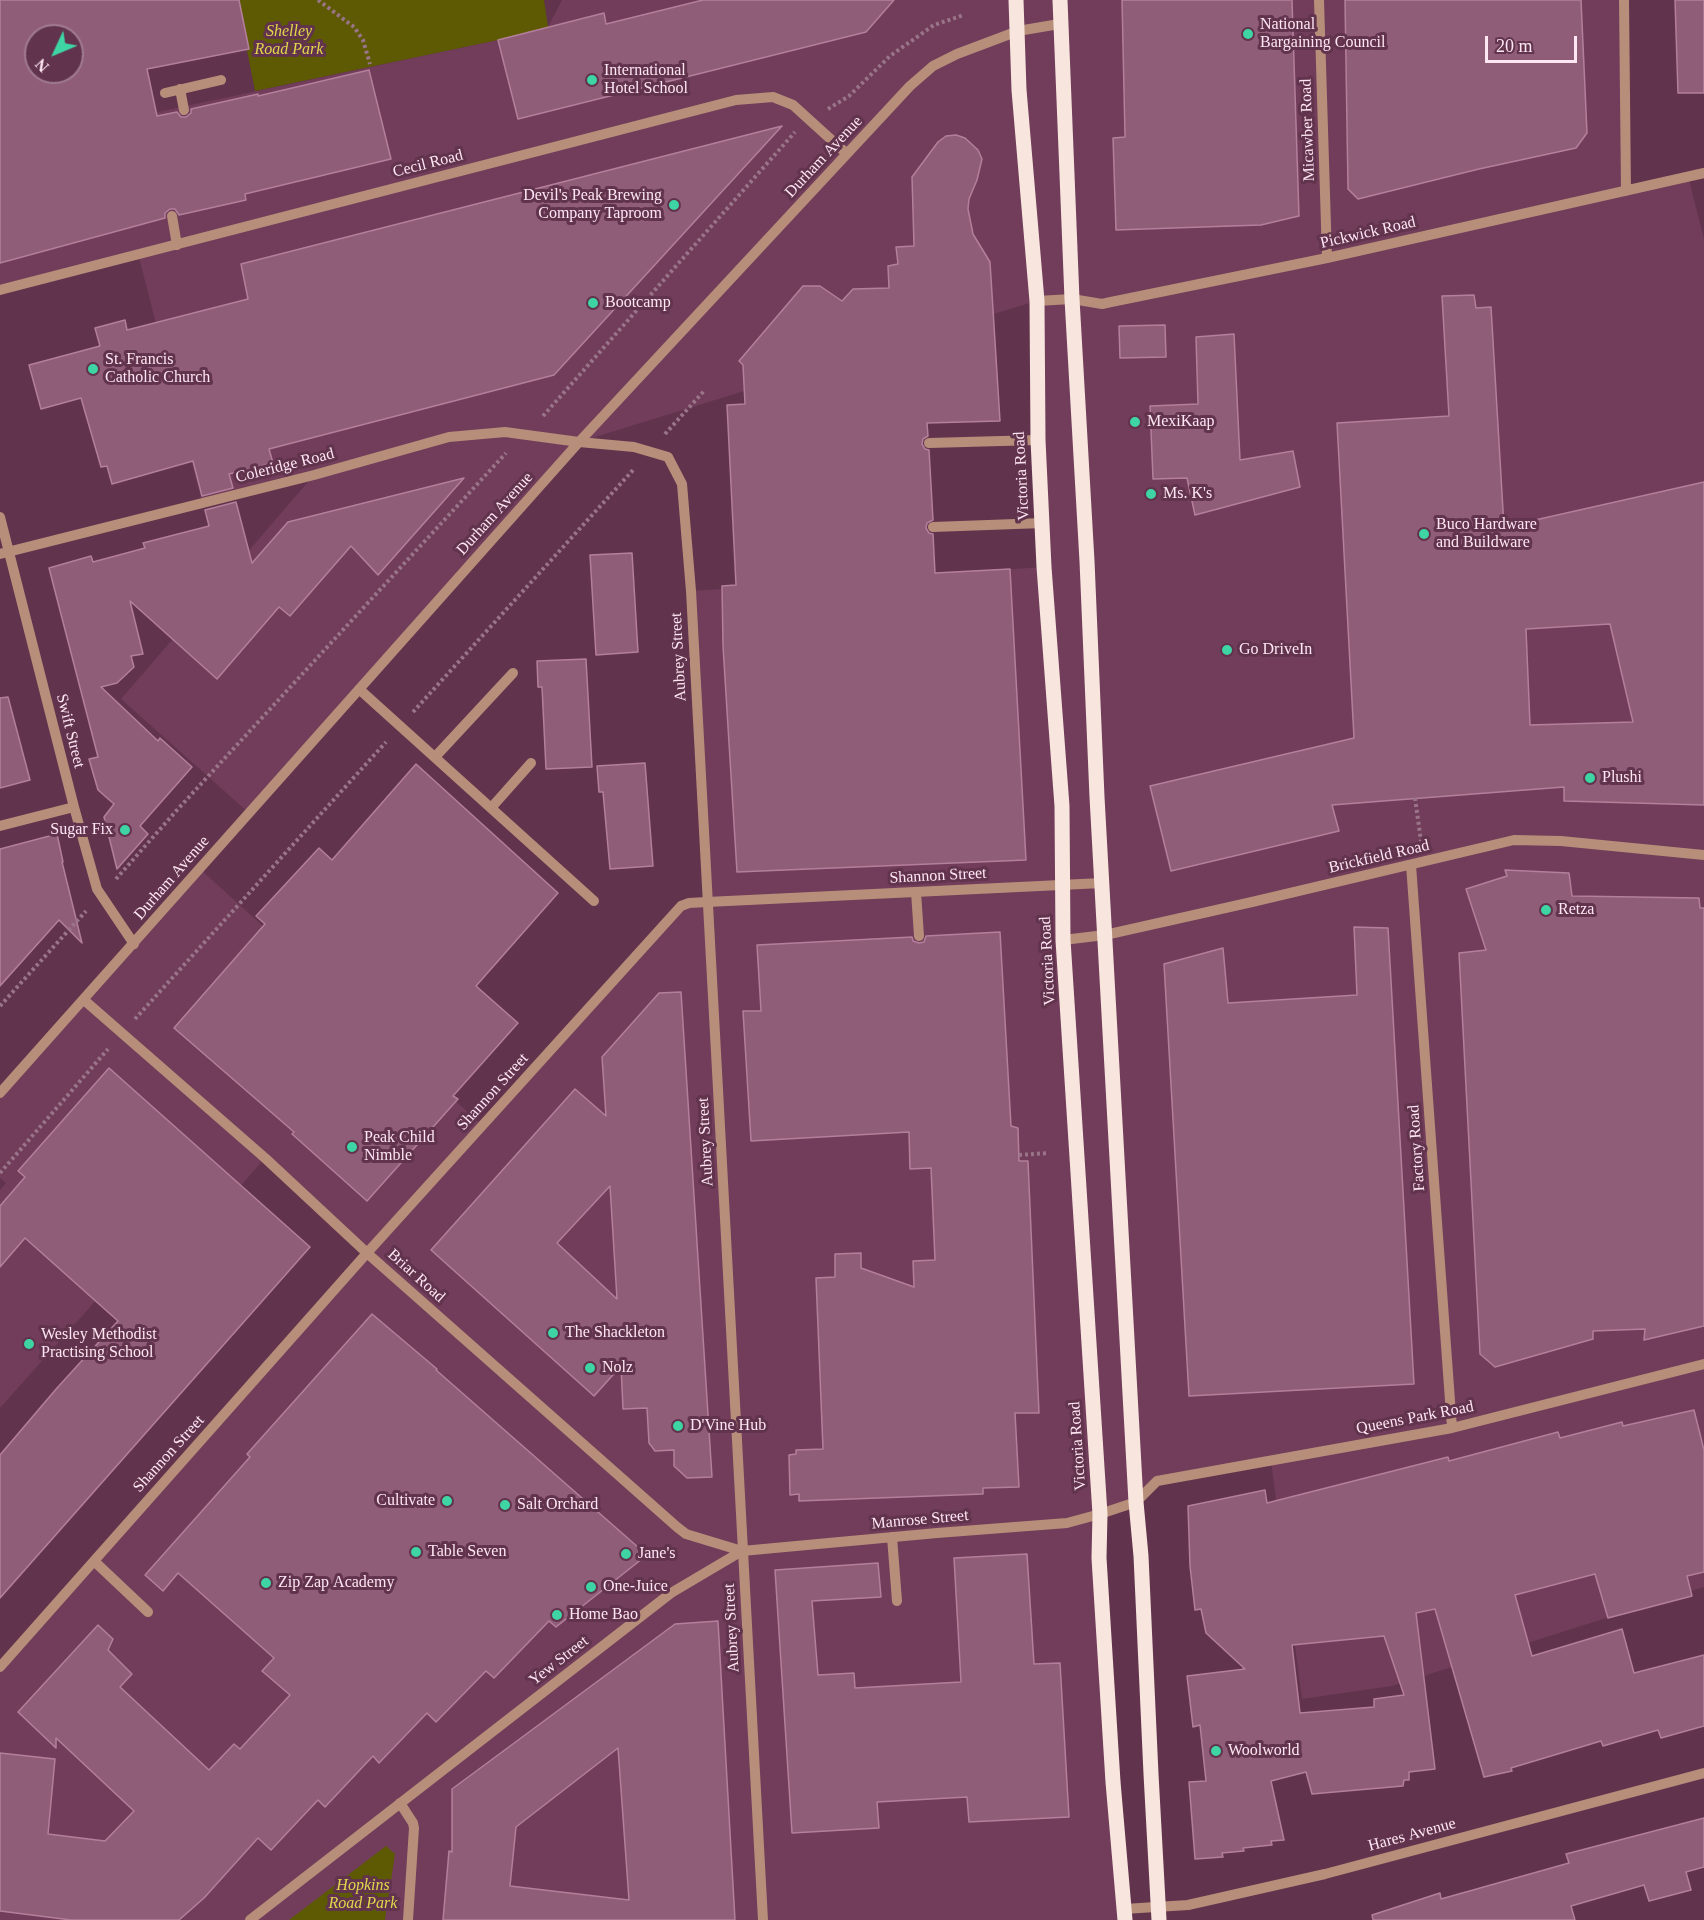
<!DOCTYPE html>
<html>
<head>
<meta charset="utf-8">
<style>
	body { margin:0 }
	#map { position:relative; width:1704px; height:1920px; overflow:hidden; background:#61334d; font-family:"Times New Roman",serif }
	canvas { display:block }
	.north { position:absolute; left:24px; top:24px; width:60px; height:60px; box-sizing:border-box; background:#61334d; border:2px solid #a07b8f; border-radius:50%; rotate:226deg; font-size:16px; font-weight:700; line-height:24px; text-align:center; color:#fee6f2 }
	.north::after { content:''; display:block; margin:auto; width:21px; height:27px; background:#3ed4a3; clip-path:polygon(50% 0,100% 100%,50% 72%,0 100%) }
	.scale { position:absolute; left:1485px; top:36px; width:92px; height:27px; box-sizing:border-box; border:3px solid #fee6f2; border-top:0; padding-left:8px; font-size:18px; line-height:21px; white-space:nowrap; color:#fee6f2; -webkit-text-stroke:4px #61334d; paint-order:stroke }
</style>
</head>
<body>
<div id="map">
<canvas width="1704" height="1920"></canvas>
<div class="north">N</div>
<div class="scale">20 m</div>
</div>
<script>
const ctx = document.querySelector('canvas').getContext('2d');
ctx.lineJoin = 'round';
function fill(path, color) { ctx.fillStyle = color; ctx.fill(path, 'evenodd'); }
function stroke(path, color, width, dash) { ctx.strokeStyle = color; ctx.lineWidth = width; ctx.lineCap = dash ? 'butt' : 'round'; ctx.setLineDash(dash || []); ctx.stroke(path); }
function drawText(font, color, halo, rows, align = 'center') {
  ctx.font = font + ' "Times New Roman",serif'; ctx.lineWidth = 6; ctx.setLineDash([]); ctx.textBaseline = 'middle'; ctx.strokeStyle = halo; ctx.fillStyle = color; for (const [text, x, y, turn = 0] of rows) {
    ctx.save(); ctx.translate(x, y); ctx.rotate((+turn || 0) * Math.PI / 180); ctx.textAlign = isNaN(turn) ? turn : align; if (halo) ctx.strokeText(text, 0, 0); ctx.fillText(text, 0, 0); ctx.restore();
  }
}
const built = new Path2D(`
	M0 0H104L129 118 498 40 548 27 562 0H1624L1626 191 1688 176 1704 239V1587L1392 1686 1302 1699 1271 1461 1158 1481 1136 1502 1100 1514 1125 1920H0V1667L367 1253 265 1158 139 1302 115 1279 0 1408V1190L6 1183 0 1178V1093L199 868 482 1125 681 906 707 901 691 591 1044 567 1036 301 579 442 249 813 121 699 313 476 202 502 138 254 0 290ZM36 36H72V72H36Z`);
const green = new Path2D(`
	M237 0H544L548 27 498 40 255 91Z
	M386 1846 395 1854 385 1920H289Z`);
const building = new Path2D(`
	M0 0H239L249 49 147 69 157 116 177 112 181 117H186L191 113V109L258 94V96L369 70 391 159 245 194 246 200 179 215 175 209H170L165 213V218L0 263ZM36 36H72V72H36Z
	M703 0H894L866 32 518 119 498 40 604 13 606 24Z
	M1122 0H1292L1299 216 1261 225 1116 230 1113 138 1125 137Z
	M1345 0H1581L1587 133 1576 148 1479 169 1358 199 1348 189Z
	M1675 0H1704V93H1678Z
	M782 126 554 375 269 449 273 463 229 474 233 488 202 496 193 461 112 484 107 466 101 467 81 398 41 409 29 365 100 346 95 328 125 320 127 330 248 299 241 264Z
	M956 135 965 138 978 150 982 159 977 180 969 199 968 209 973 234 990 262 1000 421 927 423 928 436 923 439 922 444 925 449 929 450 933 520 927 523 926 528 929 533 933 534 935 573 1010 569 1026 860 737 872 723 646 722 586 736 585 727 405 745 404 743 365 739 361 803 286H820L842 301 853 289 889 288 888 266 898 264 896 247 914 246 912 177 938 142 946 136Z
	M1474 295 1476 308 1491 307 1504 527 1704 482V805L1564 801V787L1332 805 1339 831 1171 871 1150 786 1354 738 1337 423 1449 416 1442 296ZM1610 624 1633 722 1530 725 1526 629Z
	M1165 325 1166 357 1120 358 1119 326Z
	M1234 334 1240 460 1293 451 1300 487 1195 515 1187 478 1153 479 1150 406 1198 404 1196 337Z
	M464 478 378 575 351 546 290 616 279 607 217 679 130 601 143 654 131 656 134 667 117 683 101 687 158 741 160 738 192 767 140 826 148 834 117 869 104 817 114 804 98 790 89 759 98 757 49 568 91 556 93 562 145 548 143 543 209 526 205 510 236 502 252 563 288 522Z
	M632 553 638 652 596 655 590 555Z
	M586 659 592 767 546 769 542 687H538L537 661Z
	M8 697 30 780 0 788V698Z
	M645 763 653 866 610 869 603 792H599L597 766Z
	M416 764 558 893 476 986 518 1023 453 1096 458 1099 367 1201 292 1134 294 1132 174 1028 265 924 256 916 319 848 332 860Z
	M57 834 63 862H62L82 943 59 920 0 986V849Z
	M1505 870 1569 873 1572 896 1699 898 1700 908H1704V1326L1644 1340 1645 1329 1593 1331V1339L1495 1367 1480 1354 1459 953 1486 950 1466 889 1507 876Z
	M1354 927 1388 928 1414 1384 1189 1396 1164 964 1223 948 1228 1003 1357 995Z
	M1000 932 1011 1126 1018 1128 1019 1161H1028L1039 1413H1015L1019 1487 983 1488V1494L799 1501V1494L790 1495 789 1455 796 1454V1450L823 1449 816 1278 835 1277V1254L861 1253V1268L914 1287 913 1261 935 1260 931 1168 910 1169 909 1132 751 1141 743 1011H761L757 945 912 937 913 941 919 943 924 942 926 936Z
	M681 992 712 1477 687 1478 674 1466V1450L655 1451 649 1443 647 1408 623 1409 621 1366 594 1396 431 1250 575 1089 606 1116 602 1057 659 993ZM610 1186 617 1299 557 1243Z
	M109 1068 310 1247 0 1598V1455L57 1388 118 1321 25 1238 0 1267V1206L25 1177 18 1171Z
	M372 1314 437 1369 436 1370 647 1555 556 1627 549 1621 494 1678 486 1671 436 1722 427 1713 379 1763 373 1756 325 1807 318 1800 271 1850 258 1838 204 1898 179 1920H71L0 1911V1753L55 1759 48 1834 105 1841 134 1811 56 1738V1748L18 1712 98 1625 113 1639 108 1650 132 1674 120 1687 209 1770 234 1744 240 1749 290 1695 262 1671 274 1658 178 1573 163 1591 145 1575 250 1457 247 1454Z
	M1694 1410 1704 1450V1572L1687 1576 1692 1596 1608 1618 1595 1574 1515 1595 1532 1656 1622 1629 1634 1673 1704 1655V1726L1661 1738 1658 1730 1603 1746 1601 1741 1511 1768 1512 1771 1484 1777 1435 1609 1416 1613 1435 1769 1409 1772V1780H1404L1403 1786 1312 1794 1306 1772 1271 1781 1284 1840 1271 1841 1272 1845 1243 1848 1244 1851 1222 1853 1223 1857 1195 1859 1189 1782 1206 1781 1200 1725 1193 1727 1187 1676 1245 1669 1206 1633 1201 1609 1195 1610 1190 1566 1188 1506 1265 1490 1267 1503 1448 1457 1449 1461 1558 1432 1560 1438 1622 1422 1623 1426ZM1384 1636 1404 1695 1374 1699V1707L1300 1713 1292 1645Z
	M1027 1554 1034 1664 1060 1663 1069 1817 969 1822 967 1797 877 1802 879 1828 792 1833 775 1570 878 1563 881 1597 812 1601 818 1675 854 1673 855 1688 961 1682 954 1558Z
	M718 1621 735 1920H443L449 1851 452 1852V1789L675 1624ZM618 1748 629 1900 510 1886 516 1827Z
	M1704 1818V1867L1686 1872 1691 1890 1649 1901 1644 1885 1571 1906 1575 1920H1373L1372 1915 1440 1893 1441 1899 1569 1863 1566 1854Z`);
const path = new Path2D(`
	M318 0 354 27 363 40 370 64
	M828 109 849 96 890 56 934 25 964 15
	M543 416 795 132
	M665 434 704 391
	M413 712 634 469
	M1415 798 1421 841
	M116 879 177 810 506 453
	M0 1006 86 911
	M135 1019 386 742
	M1019 1155 1049 1153
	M0 1173 108 1049`);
const minor = new Path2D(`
	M1319 0 1327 258
	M1624 0 1626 191
	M180 89 184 110
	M165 93 221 80
	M172 216 177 245
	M0 290 736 100 773 97 793 105 847 154
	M1037 301 1072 299 1102 304 1111 302 1327 258 1704 173
	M929 443 1038 440
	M0 517 74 807 97 889 134 944
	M933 527 1043 523
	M0 554 314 475 449 437 505 432 579 442 634 447 668 457 682 484 691 591 763 1920
	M359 689 594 901
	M435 757 513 673
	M491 808 531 763
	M0 826 74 807
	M1411 865 1452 1428
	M916 892 919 936
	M1063 940 1105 935 1252 902 1514 840 1561 841 1704 855
	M84 1000 265 1158 367 1253 677 1527 686 1534 742 1551 937 1533 1067 1523 1100 1514 1136 1502 1157 1481 1452 1428 1704 1364
	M0 1093 579 442 910 86 933 66 957 54 1018 31 1059 24
	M892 1537 897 1601
	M94 1561 148 1612
	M0 1667 367 1253 681 906 689 903 707 902 1102 883
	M400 1803 413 1823 414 1828 408 1920
	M1124 1909 1188 1905 1325 1874 1704 1773
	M250 1920 671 1593 742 1551`);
const major = new Path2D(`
	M1016 0 1019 90 1037 301 1038 440 1044 567 1062 806 1063 940 1100 1514 1099 1558 1113 1782 1125 1920
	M1060 0 1072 299 1087 561 1097 797 1136 1502 1141 1556 1151 1774 1159 1920`);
const markers = [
	[1248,34,6,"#3ed4a3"],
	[592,80,6,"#3ed4a3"],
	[674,205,6,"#3ed4a3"],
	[593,303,6,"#3ed4a3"],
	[93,369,6,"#3ed4a3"],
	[1135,422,6,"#3ed4a3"],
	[1151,494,6,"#3ed4a3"],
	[1424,534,6,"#3ed4a3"],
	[1227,650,6,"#3ed4a3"],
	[1590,778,6,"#3ed4a3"],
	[125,830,6,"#3ed4a3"],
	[1546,910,6,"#3ed4a3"],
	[352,1147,6,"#3ed4a3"],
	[553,1333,6,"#3ed4a3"],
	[29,1344,6,"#3ed4a3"],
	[590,1368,6,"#3ed4a3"],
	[678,1426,6,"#3ed4a3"],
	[447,1501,6,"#3ed4a3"],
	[505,1505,6,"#3ed4a3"],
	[416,1552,6,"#3ed4a3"],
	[626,1554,6,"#3ed4a3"],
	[266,1583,6,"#3ed4a3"],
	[591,1587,6,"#3ed4a3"],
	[557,1615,6,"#3ed4a3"],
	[1216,1751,6,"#3ed4a3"]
];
const poiNames = [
	["National",1260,25],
	["Bargaining Council",1260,43],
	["International",604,71],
	["Hotel School",604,89],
	["Devil's Peak Brewing",662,196,"right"],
	["Company Taproom",662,214,"right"],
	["Bootcamp",605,303],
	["St. Francis",105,360],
	["Catholic Church",105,378],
	["MexiKaap",1147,422],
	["Ms. K's",1163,494],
	["Buco Hardware",1436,525],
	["and Buildware",1436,543],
	["Go DriveIn",1239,650],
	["Plushi",1602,778],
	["Sugar Fix",113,830,"right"],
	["Retza",1558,910],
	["Peak Child",364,1138],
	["Nimble",364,1156],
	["The Shackleton",565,1333],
	["Wesley Methodist",41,1335],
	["Practising School",41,1353],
	["Nolz",602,1368],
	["D'Vine Hub",690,1426],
	["Cultivate",435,1501,"right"],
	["Salt Orchard",517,1505],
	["Table Seven",428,1552],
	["Jane's",638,1554],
	["Zip Zap Academy",278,1583],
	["One-Juice",603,1587],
	["Home Bao",569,1615],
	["Woolworld",1228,1751]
];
const parkNames = [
	["Shelley",289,32],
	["Road Park",289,50],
	["Hopkins",363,1886],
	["Road Park",363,1904]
];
const streetNames = [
	["Micawber Road",1308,130,-92],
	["Durham Avenue",824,157,-47],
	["Cecil Road",428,164,-14],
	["Pickwick Road",1368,233,-13],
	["Coleridge Road",285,466,-14],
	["Victoria Road",1022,476,-93],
	["Durham Avenue",495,514,-48],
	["Aubrey Street",679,657,-93],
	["Swift Street",70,731,76],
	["Brickfield Road",1379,857,-13],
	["Shannon Street",938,876,-3],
	["Durham Avenue",172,878,-49],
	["Victoria Road",1048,961,-93],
	["Shannon Street",493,1092,-48],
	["Aubrey Street",706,1142,-93],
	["Factory Road",1417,1148,-94],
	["Briar Road",416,1276,42],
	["Queens Park Road",1415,1418,-11],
	["Victoria Road",1078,1446,-94],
	["Shannon Street",169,1454,-48],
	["Manrose Street",920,1520,-5],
	["Aubrey Street",732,1628,-93],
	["Yew Street",559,1661,-38],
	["Hares Avenue",1412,1835,-15]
];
fill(built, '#713d5a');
fill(green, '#5e5a04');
fill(building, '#905d78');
stroke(building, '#b47f9b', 1.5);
stroke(path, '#9a7589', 4, [3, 3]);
stroke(minor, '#b78e7a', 10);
stroke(major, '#f8e6de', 15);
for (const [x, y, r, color] of markers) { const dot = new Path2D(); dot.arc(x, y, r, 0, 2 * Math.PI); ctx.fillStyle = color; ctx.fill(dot); stroke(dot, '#61334d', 2); }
drawText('16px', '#fee6f2', '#61334d', poiNames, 'left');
drawText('italic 16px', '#e0d84c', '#61334d', parkNames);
drawText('16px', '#fee6f2', '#61334d', streetNames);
</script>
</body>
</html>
